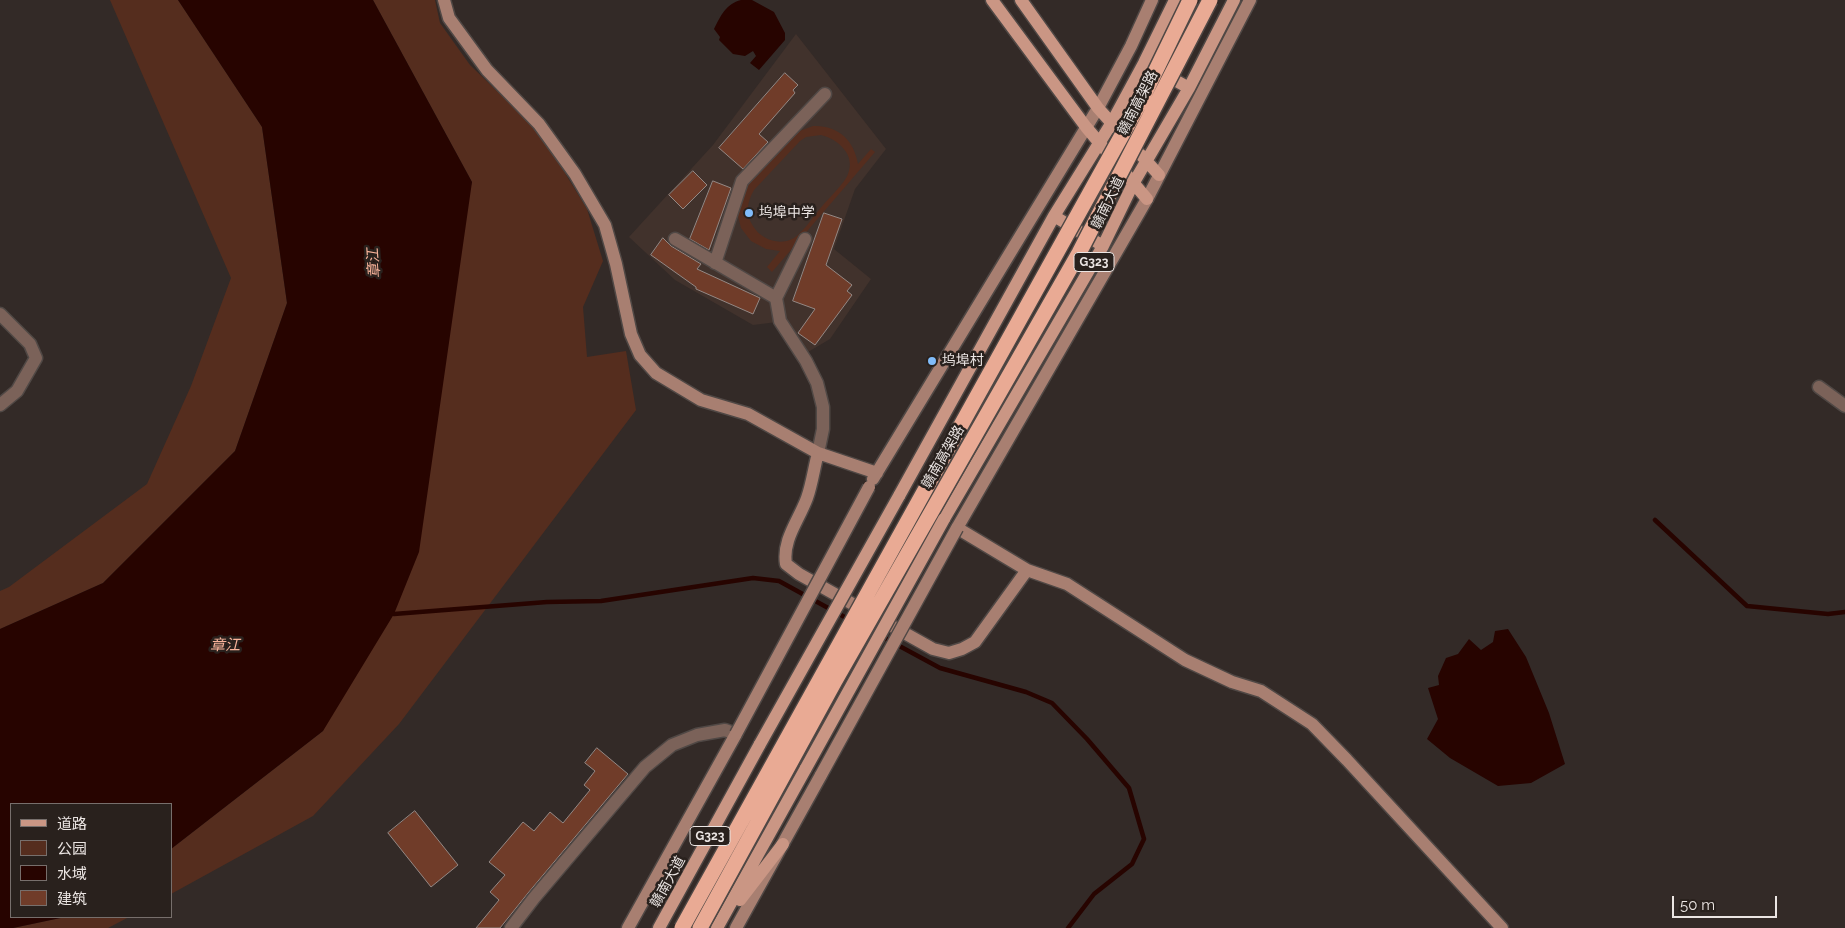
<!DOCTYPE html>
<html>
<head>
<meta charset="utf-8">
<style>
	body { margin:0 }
	#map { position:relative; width:1845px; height:928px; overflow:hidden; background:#332a27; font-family:Raleway,"Noto Sans SC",sans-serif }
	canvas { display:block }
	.legend { position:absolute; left:10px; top:803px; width:162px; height:115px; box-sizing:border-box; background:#29211d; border:1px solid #776f6c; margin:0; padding:6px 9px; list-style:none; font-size:15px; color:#ebe5e3 }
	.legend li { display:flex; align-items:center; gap:10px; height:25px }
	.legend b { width:25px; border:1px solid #776f6c }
	.scale { position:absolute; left:1672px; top:896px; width:105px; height:22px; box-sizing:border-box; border:2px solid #ebe5e3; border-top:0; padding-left:6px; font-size:15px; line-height:18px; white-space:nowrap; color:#ebe5e3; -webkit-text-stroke:4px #29211d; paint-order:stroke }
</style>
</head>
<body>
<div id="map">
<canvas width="1845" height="928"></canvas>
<ul class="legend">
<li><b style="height:6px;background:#ca9684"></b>道路</li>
<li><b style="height:14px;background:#552d1e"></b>公园</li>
<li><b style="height:14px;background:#270400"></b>水域</li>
<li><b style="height:14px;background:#703c29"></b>建筑</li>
</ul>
<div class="scale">50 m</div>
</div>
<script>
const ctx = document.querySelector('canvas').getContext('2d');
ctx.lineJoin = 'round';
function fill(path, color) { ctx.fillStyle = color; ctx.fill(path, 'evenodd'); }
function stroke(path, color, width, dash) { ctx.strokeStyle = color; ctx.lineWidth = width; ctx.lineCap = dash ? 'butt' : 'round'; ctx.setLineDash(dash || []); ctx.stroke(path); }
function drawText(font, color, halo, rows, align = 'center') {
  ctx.font = font + ' Raleway,"Noto Sans SC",sans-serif'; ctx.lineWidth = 5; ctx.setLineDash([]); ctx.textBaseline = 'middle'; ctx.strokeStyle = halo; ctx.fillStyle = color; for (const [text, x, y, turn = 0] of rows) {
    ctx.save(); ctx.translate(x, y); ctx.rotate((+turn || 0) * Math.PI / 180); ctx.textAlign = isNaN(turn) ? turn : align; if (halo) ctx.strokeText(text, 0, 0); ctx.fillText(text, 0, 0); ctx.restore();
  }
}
const built = new Path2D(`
	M796 34 886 149 855 189 834 249 871 279 830 339 808 352 785 321 753 325 675 280 629 237 713 145Z`);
const green = new Path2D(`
	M110 0H178L262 127 287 303 235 451 103 583 0 629V591L9 587 147 484 191 386 231 278Z
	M373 0H435L440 23 470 65 530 123 549 147 587 209 603 261 583 307 587 357 626 351 636 410 399 724 313 816 171 894V849L323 731 472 182Z
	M813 126C838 125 854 140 858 164L871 149 875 152 772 272 767 267 780 251 766 249 751 241 741 228 737 212 742 189 791 137 797 132ZM821 135C838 139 856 155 848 174 845 183 826 201 819 210 811 219 801 236 790 240 776 245 760 238 753 226 745 214 747 202 754 190L800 141 806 137Z
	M65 917H129L108 928H13Z`);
const water = new Path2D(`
	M178 0H373L472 182 419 552 394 614 323 731 171 849V804H11V917H65L13 928H0V629L103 583 235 451 287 303 262 127Z
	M741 0H752L774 12 785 33V40L759 70 750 63 756 56 753 51 745 56 733 54 719 40 720 37 714 29C721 15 726 4 741 0Z
	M1508 629 1526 657 1549 713 1565 764 1531 783 1498 786 1450 758 1427 739 1438 719 1428 688 1439 685 1438 676 1446 658 1458 654 1469 639 1481 650 1493 642 1495 631Z`);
const stream = new Path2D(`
	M1655 520 1747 606 1828 614 1845 612
	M390 612 394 614 547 602 601 601 753 578 779 581 850 620
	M868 629 940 668 1026 692 1052 703 1087 739 1129 788 1144 839 1132 864 1094 894 1068 928`);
const building = new Path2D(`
	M785 73 798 85 793 90 795 93 759 134 768 142 743 169 719 148Z
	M693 171 707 185 683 209 669 195Z
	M713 181 731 188 709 250 690 239Z
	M824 213 842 219 826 265 852 285 847 291 852 295 815 345 798 333 815 309 793 301Z
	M663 238 671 246 701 264 697 269 760 298 753 314 696 289V287L651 255Z
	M597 748 628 774 528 893 500 928H476L499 900 490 892 505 875 489 862 523 822 534 831 550 812 563 823 590 790 584 785 595 771 585 763Z
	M415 811 458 865 431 887 388 833Z`);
const street = new Path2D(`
	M675 239 776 298
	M805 239 776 298 780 321 806 361 817 383 823 407V429L818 453
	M715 263 742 181 825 94
	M0 314 30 344 36 358 17 391 0 405
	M1819 387 1845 406
	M511 928 534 898 645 767 672 745 697 735 725 730 736 734`);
const secondary = new Path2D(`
	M444 0 449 18 487 70 539 124 575 174 605 225 616 264 631 334 640 355 656 373 701 400 748 414 818 453 877 473
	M1250 0 1147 199 957 528 1027 570 1067 584 1185 660 1232 682 1261 691 1312 724 1347 760 1502 928
	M818 453C814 468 812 484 807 498 799 520 782 540 786 564L799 574 933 649 949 653 962 649 975 642 1027 570
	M873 479 1098 108 1131 46 1152 0
	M628 928 736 734
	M736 928 821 775`);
const primary = new Path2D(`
	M992 0 1086 127 1147 199
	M1021 0 1098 108 1117 129
	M1162 73 1189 88
	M1141 155 1159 175
	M1054 216 1103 246
	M899 496 1054 216 1111 124 1144 63 1175 0
	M944 519 1103 246 1133 184 1189 88 1234 0
	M740 900 783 844
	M659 928 760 744
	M717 928 806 768`);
const secondaryBridge = new Path2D(`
	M736 734 869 487
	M821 775 957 528`);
const primaryBridge = new Path2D(`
	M760 744 899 496
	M806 768 944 519`);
const highwayBridge = new Path2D(`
	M682 928 1142 99 1190 0
	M700 928 835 681 1079 253 1210 0`);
const markers = [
	[749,213,5,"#81bcfa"],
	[932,361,5,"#81bcfa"]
];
const shields = [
	[1094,262,40],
	[710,836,40]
];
const shieldNames = [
	["G323",1094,262],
	["G323",710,836]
];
const streetNames = [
	["赣南高架路",1138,103,-63],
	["赣南大道",1108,203,-64],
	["赣南高架路",943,457,-60],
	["赣南大道",668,882,-61]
];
const poiNames = [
	["坞埠中学",759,213],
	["坞埠村",942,361]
];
const waterNames = [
	["章江",374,263,-94],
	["章江",225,645]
];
fill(built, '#41322c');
fill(green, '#552d1e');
fill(water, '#270400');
stroke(stream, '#270400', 4.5);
fill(building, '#703c29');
stroke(building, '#948884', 1);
stroke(street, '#504845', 15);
stroke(secondary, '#504845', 15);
stroke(primary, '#504845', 15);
stroke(street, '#7b6259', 12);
stroke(secondary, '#a87f71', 12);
stroke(primary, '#ca9684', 12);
stroke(secondaryBridge, '#504845', 15, []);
stroke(primaryBridge, '#504845', 15, []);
stroke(highwayBridge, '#504845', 18, []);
stroke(secondaryBridge, '#a87f71', 12);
stroke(primaryBridge, '#ca9684', 12);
stroke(highwayBridge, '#e9aa94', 15);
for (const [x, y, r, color] of markers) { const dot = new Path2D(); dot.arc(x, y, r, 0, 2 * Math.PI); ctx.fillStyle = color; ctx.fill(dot); stroke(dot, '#29211d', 2); }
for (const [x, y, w] of shields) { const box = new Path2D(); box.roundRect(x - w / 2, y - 9.5, w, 19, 4); ctx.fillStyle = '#29211d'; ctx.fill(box); stroke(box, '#ebe5e3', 1); }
drawText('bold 12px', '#ebe5e3', null, shieldNames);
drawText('14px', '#ebe5e3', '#29211d', streetNames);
drawText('14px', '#ebe5e3', '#29211d', poiNames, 'left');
drawText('italic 15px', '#f8b39a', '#29211d', waterNames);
</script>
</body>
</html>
